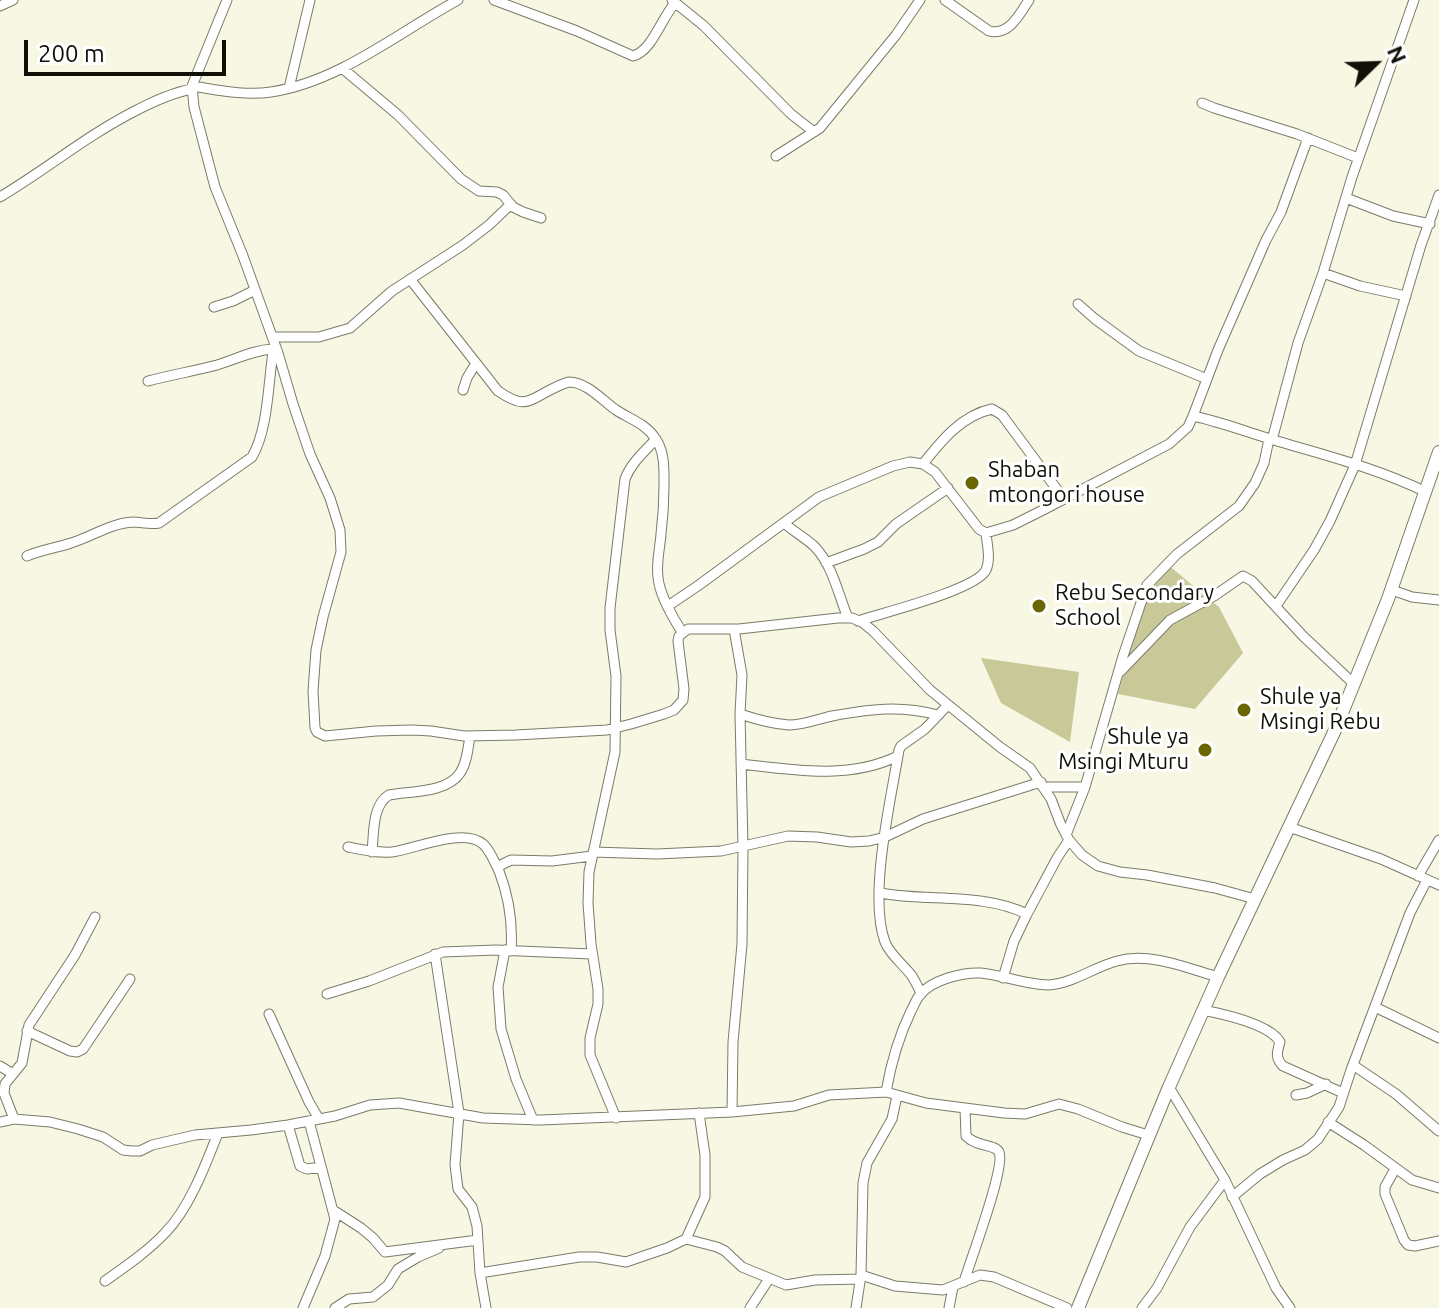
<!DOCTYPE html>
<html>
<head>
<meta charset="utf-8">
<style>
	body { margin:0 }
	#map { position:relative; width:1439px; height:1308px; overflow:hidden; background:#f7f7e3; font-family:Ubuntu,sans-serif }
	canvas { display:block }
	.north { position:absolute; left:1335px; top:24px; width:80px; height:80px; -webkit-text-stroke:6px #fff; paint-order:stroke; rotate:67deg; font-size:22px; font-weight:700; line-height:32px; text-align:center; color:#101009 }
	.north::after { content:''; display:block; margin:auto; width:28px; height:36px; background:#101009; clip-path:polygon(50% 0,100% 100%,50% 72%,0 100%) }
	.scale { position:absolute; left:24px; top:40px; width:202px; height:36px; box-sizing:border-box; border:4px solid #101009; border-top:0; padding-left:10px; font-size:24px; line-height:28px; white-space:nowrap; color:#101009; -webkit-text-stroke:6px #fff; paint-order:stroke }
</style>
</head>
<body>
<div id="map">
<canvas width="1439" height="1308"></canvas>
<div class="north">N</div>
<div class="scale">200 m</div>
</div>
<script>
const ctx = document.querySelector('canvas').getContext('2d');
ctx.lineJoin = 'round';
function fill(path, color) { ctx.fillStyle = color; ctx.fill(path, 'evenodd'); }
function stroke(path, color, width, dash) { ctx.strokeStyle = color; ctx.lineWidth = width; ctx.lineCap = dash ? 'butt' : 'round'; ctx.setLineDash(dash || []); ctx.stroke(path); }
function drawText(font, color, halo, rows, align = 'center') {
  ctx.font = font + ' Ubuntu,sans-serif'; ctx.lineWidth = 6; ctx.setLineDash([]); ctx.textBaseline = 'middle'; ctx.strokeStyle = halo; ctx.fillStyle = color; for (const [text, x, y, turn = 0] of rows) {
    ctx.save(); ctx.translate(x, y); ctx.rotate((+turn || 0) * Math.PI / 180); ctx.textAlign = isNaN(turn) ? turn : align; if (halo) ctx.strokeText(text, 0, 0); ctx.fillText(text, 0, 0); ctx.restore();
  }
}
const green = new Path2D(`
	M1168 565 1219 607 1243 653 1195 709 1118 694 1142 604Z
	M981 658 1079 672 1070 742 1001 703Z`);
const minor = new Path2D(`
	M227 0 192 86 194 107 215 187 243 256 278 353 293 404 310 454 330 498 340 530 341 552 323 617 316 650 313 691 315 728 317 732 325 736 376 731 412 730 431 731 464 736 516 735 607 730 631 724 664 714 674 710 683 700 684 689 678 641 679 636 688 629H739L838 618H852L862 622 873 631 930 690 1000 747 1030 768 1051 799 1061 825 1069 840 1082 855 1098 866 1120 872 1147 875 1215 888 1255 899
	M494 0 577 31 633 56C652 51 661 19 675 3
	M672 0 704 26 791 114 814 132
	M945 0 989 31C1009 36 1019 15 1029 0
	M0 6 13 0
	M342 68 398 115 461 179 479 191 497 192 503 195 513 207 523 212 541 218
	M192 86C218 90 245 96 271 92 339 82 399 32 458 0
	M289 88 310 0
	M1202 103 1214 108 1297 134 1358 158
	M776 156 820 128 896 35 920 0
	M0 197C47 169 86 136 135 111 154 101 171 93 192 89
	M1346 198 1393 216 1430 224
	M1323 273 1360 286 1406 296
	M410 279 498 391C525 409 526 402 552 389 558 386 564 383 569 382 587 382 603 401 616 410 630 419 646 424 655 438 665 451 664 470 664 485 664 502 663 518 661 534 660 548 656 563 658 577 659 593 673 618 682 632
	M1078 304 1095 319 1139 351 1207 379
	M214 307 233 301 255 290
	M272 337H319L350 328 392 291 463 245 489 225 511 204
	M148 381C171 375 194 371 217 365 237 359 253 350 273 349
	M463 390 467 378 476 363
	M1193 416C1222 422 1249 433 1277 441 1328 456 1379 469 1426 492
	M1272 440 1298 343 1323 273 1352 177 1414 0
	M923 464C941 441 962 415 992 409L1002 415 1064 499
	M784 523C794 532 806 538 815 547 833 566 838 594 848 618
	M27 556C41 550 56 548 71 543 91 537 111 523 133 522 142 522 149 525 159 523L252 457C269 428 268 379 274 346
	M826 563 864 549 878 542 896 524 948 488
	M1392 590 1412 597 1439 600
	M668 606 699 585 819 497 893 466 910 462 923 464 935 472 979 529 986 533 1013 525 1045 509 1169 444 1188 427 1193 416 1218 350 1266 240 1281 212 1308 138
	M1276 606 1314 550 1330 521 1355 465 1421 245 1439 195
	M858 621C882 613 976 590 986 570 991 559 987 545 986 533
	M1120 672 1170 620 1214 596 1243 576 1252 581 1303 636 1354 684
	M740 714C755 719 773 724 789 725 804 725 818 719 832 716 871 709 900 705 938 715
	M741 764C793 770 849 780 898 756
	M1044 787H1085
	M1289 827 1381 859 1439 885
	M1066 835 1085 787 1123 656 1147 585 1177 554 1239 506 1255 483 1264 463 1269 439
	M348 847C363 850 376 853 392 852 415 849 463 827 483 844 490 850 495 863 499 871 509 897 513 923 511 951
	M372 852C374 833 372 805 389 795 411 791 447 793 460 773 467 763 468 748 470 736
	M593 852 657 854 721 851 788 836 817 837 851 842 869 841 885 837 923 819 1041 782
	M497 867 511 860 552 861 592 856
	M1418 876 1439 840
	M880 893C928 902 981 892 1027 914
	M505 950 498 987 501 1029 516 1079 533 1120
	M435 954 459 1113 455 1165 458 1189 472 1207 477 1226 480 1273 486 1308
	M1003 978 1014 941 1027 914 1057 858 1069 840
	M921 993C918 987 915 981 912 976 904 965 890 955 885 942 868 896 891 799 899 750L901 746 925 729 948 705
	M327 994 369 981 443 952 496 950 592 954
	M1375 1007 1439 1038
	M1203 1010C1223 1014 1270 1024 1280 1042 1277 1052 1275 1058 1283 1066L1343 1093
	M269 1014 309 1102 319 1119
	M27 1031 70 1051 77 1052 83 1049 130 979
	M1353 1065 1396 1094 1439 1131
	M0 1066 13 1074
	M1169 1087 1225 1180 1276 1288 1290 1308
	M886 1092C891 1063 898 1038 911 1011 914 1006 916 999 920 995 931 980 963 972 981 973 1002 975 1027 985 1048 985 1072 984 1094 967 1117 961 1150 952 1187 968 1218 977
	M1296 1095 1307 1093 1326 1084
	M732 1112 733 1042 742 944 743 847 740 714 742 675 734 629
	M616 1118 590 1055V1038L598 1004V989L591 944 588 903 589 872 615 752 616 676 610 630V608L625 479C631 463 644 452 656 439
	M14 1119 4 1093 5 1084 22 1063 29 1025 75 955 95 917
	M0 1122 14 1119 50 1122 78 1129 103 1137 123 1150 132 1151H140L152 1145 195 1135 251 1130 288 1125 335 1116 370 1105 399 1103 483 1118 541 1120 732 1112 794 1106 829 1095 886 1092 926 1103 1004 1113 1025 1114 1059 1104 1078 1109 1122 1127 1148 1135
	M1328 1122 1364 1145 1412 1180 1439 1188
	M288 1125 300 1166 307 1169 321 1167
	M1395 1169 1385 1187V1194L1404 1240 1408 1245 1415 1246 1439 1241
	M1232 1197 1260 1174 1283 1160 1305 1150 1318 1139 1339 1107 1351 1070 1410 913 1427 880
	M333 1210 361 1228 373 1238 385 1252 478 1240
	M686 1239 717 1247 725 1251 742 1267 786 1285 815 1280 861 1279
	M480 1273 579 1257H597L626 1262 667 1248 686 1239 705 1197V1155L699 1113
	M861 1275 895 1286 943 1290 980 1275 994 1277 1067 1308
	M105 1281C126 1266 147 1252 165 1233 189 1209 206 1164 218 1133
	M964 1282C970 1261 1006 1167 999 1152 995 1144 976 1147 966 1136L965 1109
	M303 1308 325 1256 335 1219 309 1121
	M335 1308 349 1299 373 1297 388 1285 398 1269 418 1257 439 1248
	M750 1308 769 1279
	M856 1308 861 1275 863 1183 867 1163 892 1119 897 1096
	M949 1308 953 1287
	M1142 1308 1157 1288 1190 1227 1225 1180`);
const major = new Path2D(`
	M1078 1308 1169 1087 1218 977 1336 728 1388 599 1439 452`);
const markers = [
	[972,483,8,"#6a6700"],
	[1039,606,8,"#6a6700"],
	[1244,710,8,"#6a6700"],
	[1205,750,8,"#6a6700"]
];
const poiNames = [
	["Shaban",988,470],
	["mtongori house",988,495],
	["Rebu Secondary",1055,593],
	["School",1055,618],
	["Shule ya",1260,697],
	["Msingi Rebu",1260,722],
	["Shule ya",1189,737,"right"],
	["Msingi Mturu",1189,762,"right"]
];
fill(green, '#c8c899');
stroke(minor, '#7b7b6a', 11);
stroke(major, '#7b7b6a', 14);
stroke(minor, '#fff', 9);
stroke(major, '#fff', 12);
for (const [x, y, r, color] of markers) { const dot = new Path2D(); dot.arc(x, y, r, 0, 2 * Math.PI); ctx.fillStyle = color; ctx.fill(dot); stroke(dot, '#fff', 3); }
drawText('22px', '#101009', '#fff', poiNames, 'left');
</script>
</body>
</html>
